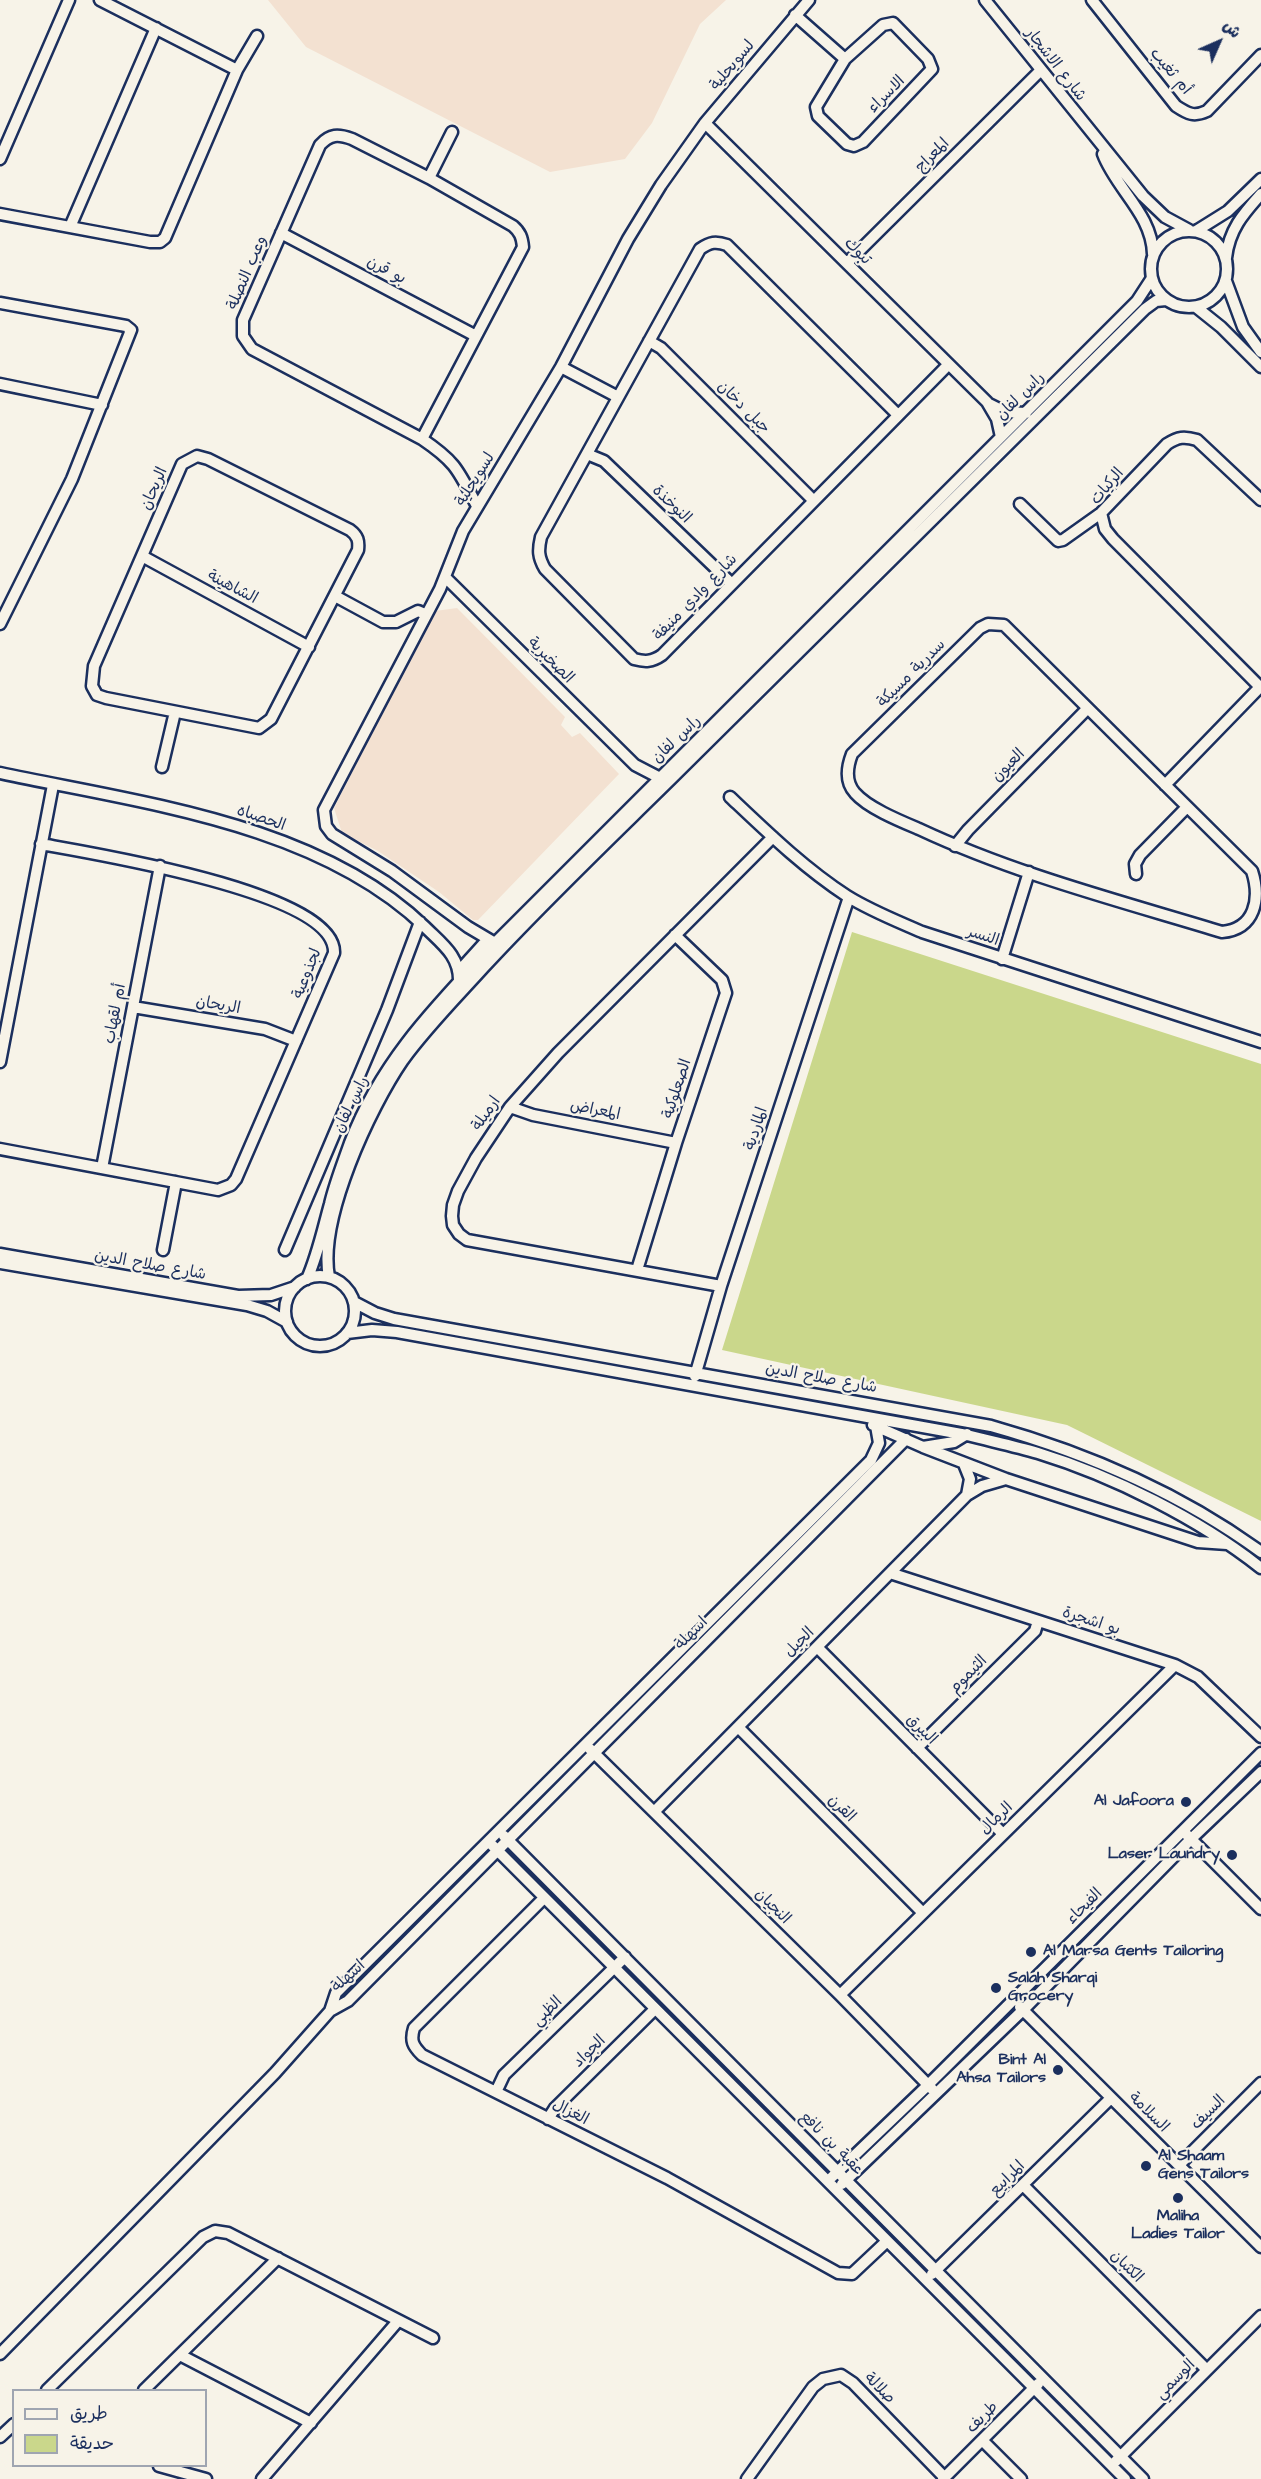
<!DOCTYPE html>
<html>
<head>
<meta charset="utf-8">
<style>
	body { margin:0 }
	#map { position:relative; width:1261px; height:2479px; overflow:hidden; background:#f7f3e8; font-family:"Architects Daughter","Playpen Sans Arabic",sans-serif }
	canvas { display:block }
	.legend { position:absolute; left:12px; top:2389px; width:195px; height:78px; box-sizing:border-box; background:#f7f3e8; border:2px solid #9fa5b1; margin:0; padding:8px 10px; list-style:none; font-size:18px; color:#1b2f5e }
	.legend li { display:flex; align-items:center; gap:12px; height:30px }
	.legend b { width:30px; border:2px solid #9fa5b1 }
	.north { position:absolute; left:1189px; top:12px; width:60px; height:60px; -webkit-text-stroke:4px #f7f3e8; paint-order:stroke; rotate:45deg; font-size:16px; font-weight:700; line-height:24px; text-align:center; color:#1b2f5e }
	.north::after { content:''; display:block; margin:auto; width:21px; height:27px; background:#1b2f5e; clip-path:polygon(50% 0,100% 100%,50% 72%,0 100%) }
</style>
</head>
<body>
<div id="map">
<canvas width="1261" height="2479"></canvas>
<ul class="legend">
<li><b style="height:8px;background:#f7f3e8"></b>طريق</li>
<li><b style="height:16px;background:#cad78b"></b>حديقة</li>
</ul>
<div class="north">ش</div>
</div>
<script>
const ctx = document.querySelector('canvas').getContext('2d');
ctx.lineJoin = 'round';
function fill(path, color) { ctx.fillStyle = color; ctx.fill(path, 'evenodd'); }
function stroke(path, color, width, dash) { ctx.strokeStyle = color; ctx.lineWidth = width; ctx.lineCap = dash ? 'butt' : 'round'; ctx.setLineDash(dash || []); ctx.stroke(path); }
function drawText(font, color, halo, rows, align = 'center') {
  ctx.font = font + ' "Architects Daughter","Playpen Sans Arabic",sans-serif'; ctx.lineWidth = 4.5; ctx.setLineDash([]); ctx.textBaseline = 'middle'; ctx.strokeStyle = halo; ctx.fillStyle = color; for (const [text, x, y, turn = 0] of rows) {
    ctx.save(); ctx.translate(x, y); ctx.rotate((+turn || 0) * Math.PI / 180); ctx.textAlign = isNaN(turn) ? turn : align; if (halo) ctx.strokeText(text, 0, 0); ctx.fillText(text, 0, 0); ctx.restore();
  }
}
const built = new Path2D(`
	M268 0H726L700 24 652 123 625 159 550 172 306 47Z
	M457 608 565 717 561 725 572 737 580 733 619 774 478 920H473L439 892 378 851 342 833 334 808 435 611Z`);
const green = new Path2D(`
	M852 932 1261 1064V1521L1067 1425 722 1350Z`);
const minor = new Path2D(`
	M100 0 237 70
	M985 0 1143 196 1165 217 1189 230
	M1092 0 1176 106C1188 114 1194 117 1207 111L1261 55
	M795 15 845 59 883 25 893 23 928 59 932 69 863 142 854 146 847 144 818 116 816 107 845 59
	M705 123 987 402 997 419 1001 437
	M1103 154C1116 189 1152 214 1153 254
	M0 159 69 0
	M429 178 452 132
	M0 214 150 242H160L165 238 237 70 257 36
	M70 227 156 28
	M1151 269a38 38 0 1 1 76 0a38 38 0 1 1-76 0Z
	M1196 231 1228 211 1261 179
	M281 233 476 336
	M1226 258C1229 230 1243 214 1261 194
	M847 263 1040 71
	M1226 281 1243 327 1261 352
	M0 303 126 326 131 330 72 479 0 624
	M1196 307 1221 327 1261 367
	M649 341 661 348 813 500
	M561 367 618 397
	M0 384 102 405
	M989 404 1005 412 1026 413
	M898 415 727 245C716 241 710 242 700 249L541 537C538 550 538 557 545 569L634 659C645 662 652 662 662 655L948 365
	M422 439 523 247C522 237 520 232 513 226L429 178 352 139C338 134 330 134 320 145L243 320V336L252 349 422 439C456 462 458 470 477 506
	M587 454 604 461 731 583
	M197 456 208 459 350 530C358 536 359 541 358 550L271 719 259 728 106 698 97 695 92 686 94 666 182 464Z
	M1020 504 1058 541 1063 540 1101 513 1167 444C1178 437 1184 436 1197 440L1261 500
	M1101 513 1105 529 1113 539 1261 688
	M142 556 309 647
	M445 577 635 765 660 778
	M335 596 383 622H396L418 611 425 614
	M988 624 1004 625 1252 871C1261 899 1255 929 1222 932 1120 901 1015 874 919 829 900 821 868 808 855 793 845 782 847 767 852 754L980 628Z
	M162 767 175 712
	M0 773C140 803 317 823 425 927 442 944 460 956 459 982
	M1165 785 1260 687
	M730 797C767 832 804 868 847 896 871 911 897 921 922 932L1261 1042
	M955 846 968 830 1087 709
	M1136 874 1135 864 1140 855 1187 807
	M495 943 468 927 392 871 332 834 326 826 324 810 440 589 463 531 561 367 628 239 661 185 705 123 809 0
	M1002 959 1029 872
	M459 971 487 940
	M133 1007 265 1029 296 1041
	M0 1062 53 785
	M510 1107 533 1115 676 1143
	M0 1149 218 1190 231 1185 236 1179 334 953C337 892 90 853 41 844
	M102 1168 160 866
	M163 1250 176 1182
	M285 1250 387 1010 420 922
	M0 1254 238 1296 271 1295 295 1287
	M0 1263 247 1305 267 1311 287 1322
	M637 1270 676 1143 726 993 722 980 675 935
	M285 1311a35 35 0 1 1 70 0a35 35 0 1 1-70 0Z
	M329 1277C318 1219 370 1108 403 1060 427 1027 456 998 484 967 544 902 608 841 671 779 830 623 987 465 1145 309L1156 301 1166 300
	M307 1279C318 1254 323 1229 330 1204 335 1183 343 1163 350 1143 381 1061 436 1006 495 943L1137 301 1152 278
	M721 1286 467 1240 459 1234 453 1225 452 1216 453 1205 458 1191 476 1158 510 1107 558 1053 773 837
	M354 1302 375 1313 394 1319 991 1426C1087 1453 1180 1493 1261 1552
	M347 1333 372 1330 397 1332 967 1435C990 1441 1014 1446 1038 1453 1113 1476 1199 1519 1261 1568
	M695 1376 721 1286 849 897
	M873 1425 923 1447 1006 1479 1198 1542 1227 1544
	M876 1426 879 1443 871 1460 336 1993 330 2011 348 2001 906 1439
	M923 1447 954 1442 967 1434
	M964 1464 970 1479 967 1495
	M890 1573 1175 1665 1198 1677 1261 1737
	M817 1647 1003 1834
	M738 1727 923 1913
	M917 1748 1035 1631 1038 1621
	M590 1749 840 1995 932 2089
	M654 1812 967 1495 982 1486 1006 1479
	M1187 1835 1261 1909
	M504 1836 1143 2479
	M492 1845 1125 2479
	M544 1898 414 2028C410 2041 413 2046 422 2055L667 2178 838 2273 852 2274 886 2242
	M840 1995 1175 1665
	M1020 2007 1261 2247
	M496 2092 504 2075 625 1957
	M548 2119 555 2108 655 2009
	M1179 2165 1261 2083
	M832 2177 925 2088 1261 1753
	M842 2184 1023 2010 1191 1839 1261 1772
	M1023 2185 1207 2370
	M932 2274 1111 2098
	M0 2354 275 2073 330 2011
	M180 2355 311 2423
	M47 2390 203 2237 215 2231 228 2233 433 2338
	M144 2390 278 2258
	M0 2437 14 2424
	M982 2440 1021 2479
	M1116 2461 1261 2316
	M159 2466 206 2479
	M262 2479 398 2321
	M747 2479 813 2387 823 2379 841 2375 853 2383 945 2478
	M943 2479 1038 2384`);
const markers = [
	[1186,1802,6,"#1b2f5e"],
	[1232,1855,6,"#1b2f5e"],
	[1031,1952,6,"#1b2f5e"],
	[996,1988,6,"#1b2f5e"],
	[1058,2070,6,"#1b2f5e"],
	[1146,2166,6,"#1b2f5e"],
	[1178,2198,6,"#1b2f5e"]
];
const streetNames = [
	["شارع الاشجار",1055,65,52],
	["لسويحلية",733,66,-50],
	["أم ثغيب",1170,72,50],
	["الاسراء",887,95,-45],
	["المعراج",933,156,-45],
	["تبوك",857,252,45],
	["بو قرن",386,271,28],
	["وعب النصلة",248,273,-67],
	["راس لفان",1021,397,-45],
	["جبل دخان",743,408,45],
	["لسويحلية",476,480,-58],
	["الركيات",1108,487,-50],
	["الريحان",155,489,-66],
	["النوخذة",671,505,44],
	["الشاهينة",232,588,28],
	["شارع وادي منيفة",696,598,-46],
	["الصخبرية",550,661,45],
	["سدرية مسيكة",912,674,-45],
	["راس لفان",677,740,-44],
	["العيون",1009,766,-45],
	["الحصباه",261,819,19],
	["النسر",983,937,18],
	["لجذوعية",308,974,-68],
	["الريحان",218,1006,10],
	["أم لقهاب",116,1014,-79],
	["الصعلوكية",678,1089,-72],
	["راس لفان",352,1105,-64],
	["المعراض",595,1111,11],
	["ارميلة",487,1114,-55],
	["الماردية",757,1129,-72],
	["شارع صلاح الدين",150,1266,10],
	["شارع صلاح الدين",821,1379,10],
	["بو اشجرة",1091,1622,18],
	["اسهلة",692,1634,-45],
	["الجيل",800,1643,-45],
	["الثيموم",969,1675,-45],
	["البيرق",921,1730,45],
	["القرن",841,1809,45],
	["الرمال",997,1819,-44],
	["النجيان",772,1907,45],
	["الفيحاء",1085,1907,-45],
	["اسهلة",349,1977,-42],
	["الظبي",548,2012,-44],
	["الجواد",590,2052,-44],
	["الغزال",570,2113,27],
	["السلامة",1148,2113,45],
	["السيف",1209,2113,-45],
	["عقبة بن نافع",831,2144,45],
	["المرابيع",1008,2179,-45],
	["الكثبان",1126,2267,45],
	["الوسمي",1176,2380,-45],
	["صلالة",879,2389,45],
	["طريف",983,2418,-45]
];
const poiNames = [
	["Al Jafoora",1174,1802],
	["Laser Laundry",1220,1855],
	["Al Marsa Gents Tailoring",1043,1952,"left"],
	["Salah Sharqi",1008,1979,"left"],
	["Grocery",1008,1997,"left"],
	["Bint Al",1046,2061],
	["Ahsa Tailors",1046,2079],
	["Al Shaam",1158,2157,"left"],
	["Gens Tailors",1158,2175,"left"],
	["Maliha",1178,2217,"center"],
	["Ladies Tailor",1178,2235,"center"]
];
fill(built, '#f3e1d1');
fill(green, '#cad78b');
stroke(minor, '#1b2f5e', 15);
stroke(minor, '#f7f3e8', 10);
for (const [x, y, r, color] of markers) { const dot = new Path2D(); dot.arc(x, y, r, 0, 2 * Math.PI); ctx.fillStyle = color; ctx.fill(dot); stroke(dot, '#f7f3e8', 2); }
drawText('16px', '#1b2f5e', '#f7f3e8', streetNames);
drawText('bold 16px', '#1b2f5e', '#f7f3e8', poiNames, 'right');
</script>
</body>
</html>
